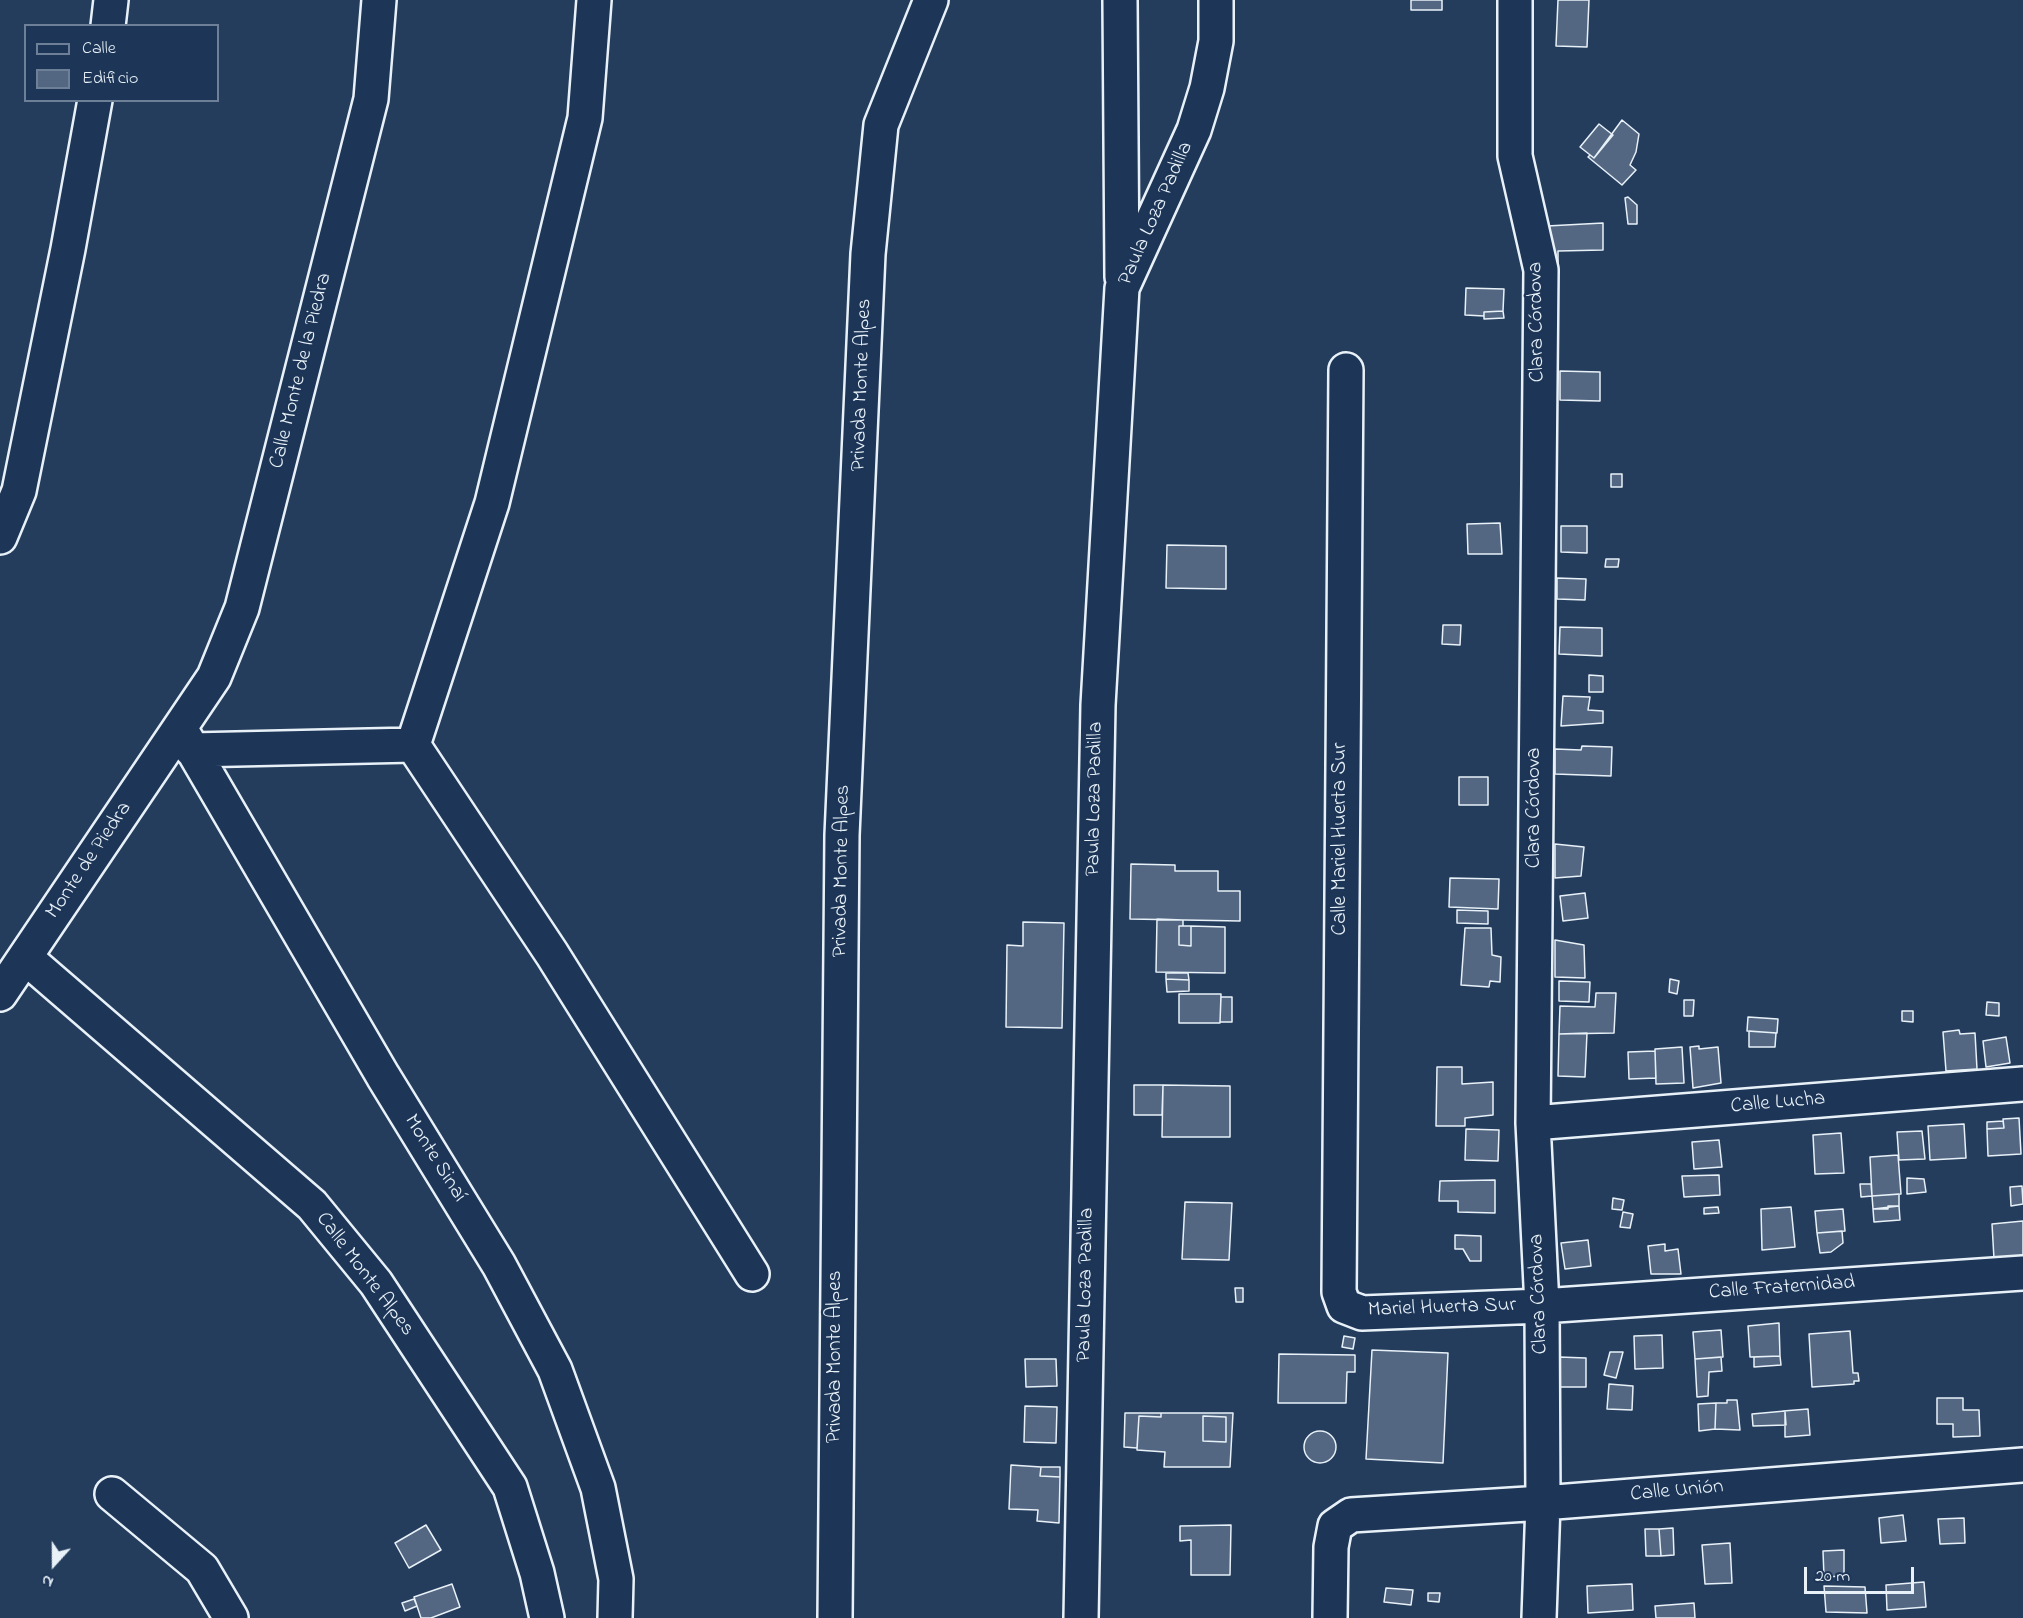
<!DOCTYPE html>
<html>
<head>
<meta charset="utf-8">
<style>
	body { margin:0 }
	#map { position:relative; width:2023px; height:1618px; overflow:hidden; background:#253d5d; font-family:"Indie Flower",sans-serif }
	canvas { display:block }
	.legend { position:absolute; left:24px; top:24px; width:195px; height:78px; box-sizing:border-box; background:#1d3557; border:2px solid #6e8097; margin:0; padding:8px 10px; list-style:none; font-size:18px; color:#e8f1f8 }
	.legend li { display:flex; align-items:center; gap:12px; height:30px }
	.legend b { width:30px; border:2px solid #6e8097 }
	.north { position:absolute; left:24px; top:1534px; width:60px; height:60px; -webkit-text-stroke:4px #1d3557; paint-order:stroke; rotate:201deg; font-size:16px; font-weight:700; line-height:24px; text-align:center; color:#e8f1f8 }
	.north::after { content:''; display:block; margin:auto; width:21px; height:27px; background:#e8f1f8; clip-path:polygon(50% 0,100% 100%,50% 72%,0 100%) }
	.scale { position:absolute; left:1804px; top:1567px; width:110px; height:27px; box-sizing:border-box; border:3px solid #e8f1f8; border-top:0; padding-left:8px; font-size:18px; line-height:21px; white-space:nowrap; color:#e8f1f8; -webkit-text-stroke:4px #1d3557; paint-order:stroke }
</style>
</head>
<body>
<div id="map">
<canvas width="2023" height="1618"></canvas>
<ul class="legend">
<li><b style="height:8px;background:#1d3557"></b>Calle</li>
<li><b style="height:16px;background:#536782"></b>Edificio</li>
</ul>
<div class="north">N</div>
<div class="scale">20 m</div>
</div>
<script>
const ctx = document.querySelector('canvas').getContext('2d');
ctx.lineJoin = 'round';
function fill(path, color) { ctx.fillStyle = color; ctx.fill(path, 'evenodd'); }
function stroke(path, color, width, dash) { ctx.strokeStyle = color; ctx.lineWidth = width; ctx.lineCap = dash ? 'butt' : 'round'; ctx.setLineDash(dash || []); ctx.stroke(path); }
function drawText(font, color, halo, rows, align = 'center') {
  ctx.font = font + ' "Indie Flower",sans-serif'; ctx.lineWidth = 4.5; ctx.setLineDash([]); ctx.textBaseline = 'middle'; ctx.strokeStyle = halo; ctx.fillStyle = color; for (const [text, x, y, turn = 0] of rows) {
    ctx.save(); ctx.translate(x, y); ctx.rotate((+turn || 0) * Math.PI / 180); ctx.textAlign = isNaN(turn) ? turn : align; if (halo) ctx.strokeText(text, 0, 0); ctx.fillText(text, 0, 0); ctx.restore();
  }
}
const building = new Path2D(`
	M1411 0H1442V10H1411Z
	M1558 0H1589L1587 47 1556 46Z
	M1622 120 1639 134 1636 152 1630 165 1636 170 1622 185 1588 157 1590 155 1594 158Z
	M1599 124 1613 135 1594 158 1580 147Z
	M1628 197 1637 205V224H1628L1625 198Z
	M1603 223V250L1558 251V269H1544L1547 226Z
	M1466 288 1504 289 1503 311 1484 312V316L1465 315Z
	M1503 311 1504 318 1484 319V312Z
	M1560 371 1600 372V401L1560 400Z
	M1611 474H1622V487H1611Z
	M1500 523 1502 554H1468L1467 524Z
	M1561 526H1587V553L1561 552Z
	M1167 545 1226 546V589L1166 588Z
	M1606 559H1619L1618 567H1605Z
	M1557 578 1586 579 1585 600 1557 599Z
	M1443 625H1461L1460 645 1442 644Z
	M1560 627 1602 628V656L1559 654Z
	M1589 675 1603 676V692H1589Z
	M1563 696 1590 697 1588 710 1603 711V723L1561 726Z
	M1582 746 1612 747 1611 776 1555 774V749L1581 750Z
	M1459 777H1488V805H1459Z
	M1555 844 1584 847 1581 876 1555 878Z
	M1131 864 1175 865V871H1218V891H1240V921L1130 919Z
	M1450 878 1499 879 1498 909 1449 907Z
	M1585 893 1588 918 1563 921 1560 896Z
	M1457 910 1488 911V924L1457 923Z
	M1157 919 1183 920V926H1179V945L1191 946V926L1225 927V973L1156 972Z
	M1023 922 1064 923 1062 1028 1006 1027 1007 945 1023 946Z
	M1179 926H1191V946L1179 945Z
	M1465 928H1491L1492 955 1501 957 1500 982 1490 981 1489 987 1461 985Z
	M1555 940 1584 945 1585 978 1555 977Z
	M1166 973H1188L1189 980 1166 979Z
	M1166 979 1189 980V991L1167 992Z
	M1670 979 1679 981 1677 994 1669 992Z
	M1559 981 1590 982 1589 1002 1559 1001Z
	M1596 993H1616L1614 1033 1559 1034 1560 1006 1595 1007Z
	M1179 994H1221L1220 1023H1179Z
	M1221 997H1232V1022H1220Z
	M1684 1000H1694L1693 1016H1684Z
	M1987 1002 1999 1003V1016L1986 1015Z
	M1902 1011H1913V1022L1902 1021Z
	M1748 1017 1778 1019 1777 1033 1747 1031Z
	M1959 1030 1960 1034 1975 1033 1977 1069 1946 1071 1943 1032Z
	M1749 1031 1776 1033 1775 1047H1749Z
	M1587 1033 1585 1077 1558 1076 1559 1034Z
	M2006 1037 2010 1063 1986 1067 1983 1041Z
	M1699 1046V1049L1718 1047 1721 1083 1693 1088 1690 1047Z
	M1682 1047 1684 1083 1656 1084 1655 1049Z
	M1655 1051 1656 1078 1629 1079 1628 1052Z
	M1437 1067H1462V1084L1493 1082V1115L1465 1118V1126H1436Z
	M1134 1085H1163L1162 1115H1134Z
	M1163 1085 1230 1086V1137H1162Z
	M2019 1118 2021 1154 1988 1156 1987 1129 2004 1128 2003 1119Z
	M2003 1121 2004 1128 1987 1129V1122Z
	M1964 1124 1966 1158 1930 1160 1928 1126Z
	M1466 1129 1499 1130 1498 1161 1465 1160Z
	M1922 1131 1925 1159 1899 1160 1897 1132Z
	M1841 1133 1844 1173 1815 1174 1813 1135Z
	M1719 1140 1722 1167 1694 1169 1692 1142Z
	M1898 1155 1901 1194 1872 1196 1870 1157Z
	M1719 1175 1720 1195 1684 1197 1682 1176Z
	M1907 1178 1924 1179 1926 1192 1907 1194Z
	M1495 1180V1213L1458 1212V1201H1439L1440 1181Z
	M1860 1184H1871L1872 1196 1861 1197Z
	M2022 1186 2023 1204 2011 1206 2010 1187Z
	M1899 1194V1206L1873 1209 1872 1196Z
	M1613 1198 1624 1200 1622 1210 1612 1209Z
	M1185 1202 1232 1203 1229 1260 1182 1259Z
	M1888 1206H1899L1900 1220 1874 1222 1873 1209H1888Z
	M1718 1207 1719 1213 1704 1214V1208Z
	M1791 1207 1795 1247 1762 1250 1761 1209Z
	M1843 1209 1845 1231 1817 1233 1815 1211Z
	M1623 1212 1633 1214 1630 1228 1620 1227Z
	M2023 1221V1257L1994 1259 1992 1224Z
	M1842 1231 1843 1243 1831 1252 1820 1253 1817 1233Z
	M1455 1235 1481 1236V1261H1470L1463 1249H1455Z
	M1588 1240 1591 1266 1565 1269 1561 1243Z
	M1665 1244V1251L1678 1249 1681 1274H1651L1648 1246Z
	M1235 1288H1243V1302H1236Z
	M1779 1323 1780 1356 1750 1357 1748 1326Z
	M1721 1330 1723 1357 1695 1359 1693 1332Z
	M1850 1331 1853 1373H1858L1859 1381H1854V1384L1812 1387 1809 1334Z
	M1662 1335 1663 1368 1635 1369 1634 1336Z
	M1344 1336 1355 1338 1353 1349 1342 1347Z
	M1372 1350 1448 1353 1443 1463 1366 1459Z
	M1610 1352H1623L1616 1378 1604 1375Z
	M1279 1354 1355 1355V1372H1347L1346 1403H1278Z
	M1780 1356 1781 1365 1754 1367V1357Z
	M1559 1357 1586 1358V1387H1559Z
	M1721 1357 1722 1371 1709 1372 1708 1396 1697 1397 1695 1359Z
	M1025 1359H1056L1057 1386 1026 1387Z
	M1609 1384 1633 1386 1632 1410 1607 1409Z
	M1937 1398H1963V1410H1979L1980 1436 1953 1437V1424H1937Z
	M1727 1400H1737L1740 1430 1715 1429 1716 1403H1727Z
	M1716 1403 1715 1429 1699 1431 1698 1404Z
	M1025 1406 1057 1407 1056 1443 1024 1442Z
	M1808 1409 1810 1435 1785 1437V1411H1783Z
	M1785 1411 1786 1425 1753 1426 1752 1414Z
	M1125 1413H1161V1417L1139 1416 1137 1448 1124 1447Z
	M1161 1413H1233L1230 1467H1164L1165 1452 1137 1450 1139 1416 1161 1417ZM1203 1416 1226 1417V1442L1203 1441Z
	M1203 1416 1226 1417V1442L1203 1441Z
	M1304 1447a16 16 0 1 1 32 0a16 16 0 1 1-32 0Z
	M1011 1465 1041 1467 1040 1476 1060 1477 1059 1523 1037 1521 1038 1510 1009 1509Z
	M1041 1467H1060V1477L1040 1476Z
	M1903 1515 1906 1541 1881 1543 1879 1518Z
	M1964 1518 1965 1543 1940 1544 1938 1519Z
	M426 1525 441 1550 409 1568 395 1543Z
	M1231 1525 1230 1575H1191V1540L1180 1541V1526Z
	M1673 1528 1674 1555 1661 1556 1659 1529Z
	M1645 1529H1659L1661 1556H1646Z
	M1730 1543 1732 1583 1705 1584 1702 1545Z
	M1844 1550V1576L1824 1577 1823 1551Z
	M1924 1582 1926 1607 1887 1610 1886 1585Z
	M452 1584 460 1607 431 1618H421L414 1597Z
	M1632 1584 1633 1610 1588 1613 1587 1586Z
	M1824 1586 1865 1587 1867 1613 1826 1612Z
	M1386 1588 1413 1590 1411 1605 1384 1602Z
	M1428 1593H1440L1439 1602 1428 1601Z
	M414 1599 417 1606 405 1611 402 1603Z
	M1694 1603 1695 1618H1656L1655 1606Z`);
const minor = new Path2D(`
	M1120 0 1122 277
	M1515 0V156L1541 270 1533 1123 1542 1306 1543 1503 1539 1618
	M108 26 111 0
	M1346 370 1339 1292 1344 1306 1362 1313 1542 1306 2023 1273
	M0 537 19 491 68 249 95 100
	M180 728 383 1076 499 1265 555 1370 598 1488 616 1579 615 1618
	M413 745 552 954 752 1274
	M192 750 413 745 492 503 585 118 594 0
	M26 958 312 1205 376 1283 510 1487 537 1573 547 1618
	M0 994 214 677 242 608 371 99 379 0
	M1533 1123 2023 1084
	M112 1494 202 1569 231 1618
	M835 1618 842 835 868 254 881 125 931 0
	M1081 1618 1098 705 1122 288 1194 130 1207 88 1216 41V0
	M1330 1618 1331 1547 1335 1526 1351 1515 1543 1503 2023 1465`);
const streetNames = [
	["Paula Loza Padilla",1157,214,-66],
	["Clara Córdova",1538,322,-91],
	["Calle Monte de la Piedra",302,371,-76],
	["Privada Monte Alpes",863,385,-88],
	["Paula Loza Padilla",1096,799,-89],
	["Clara Córdova",1536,808,-90],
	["Calle Mariel Huerta Sur",1342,839,-90],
	["Monte de Piedra",90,861,-56],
	["Privada Monte Alpes",843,871,-89],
	["Calle Lucha",1778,1104,-5],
	["Monte Sinaí",434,1159,58],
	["Calle Monte Alpes",364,1275,53],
	["Paula Loza Padilla",1087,1285,-89],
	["Calle Fraternidad",1782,1289,-4],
	["Clara Córdova",1540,1294,-92],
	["Mariel Huerta Sur",1442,1309,-2],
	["Privada Monte Alpes",837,1357,-90],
	["Calle Unión",1677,1492,-5]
];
fill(building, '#536782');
stroke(building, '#e8f1f8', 1.5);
stroke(minor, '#e8f1f8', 38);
stroke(minor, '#1d3557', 33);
drawText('21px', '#e8f1f8', '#1d3557', streetNames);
</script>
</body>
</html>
